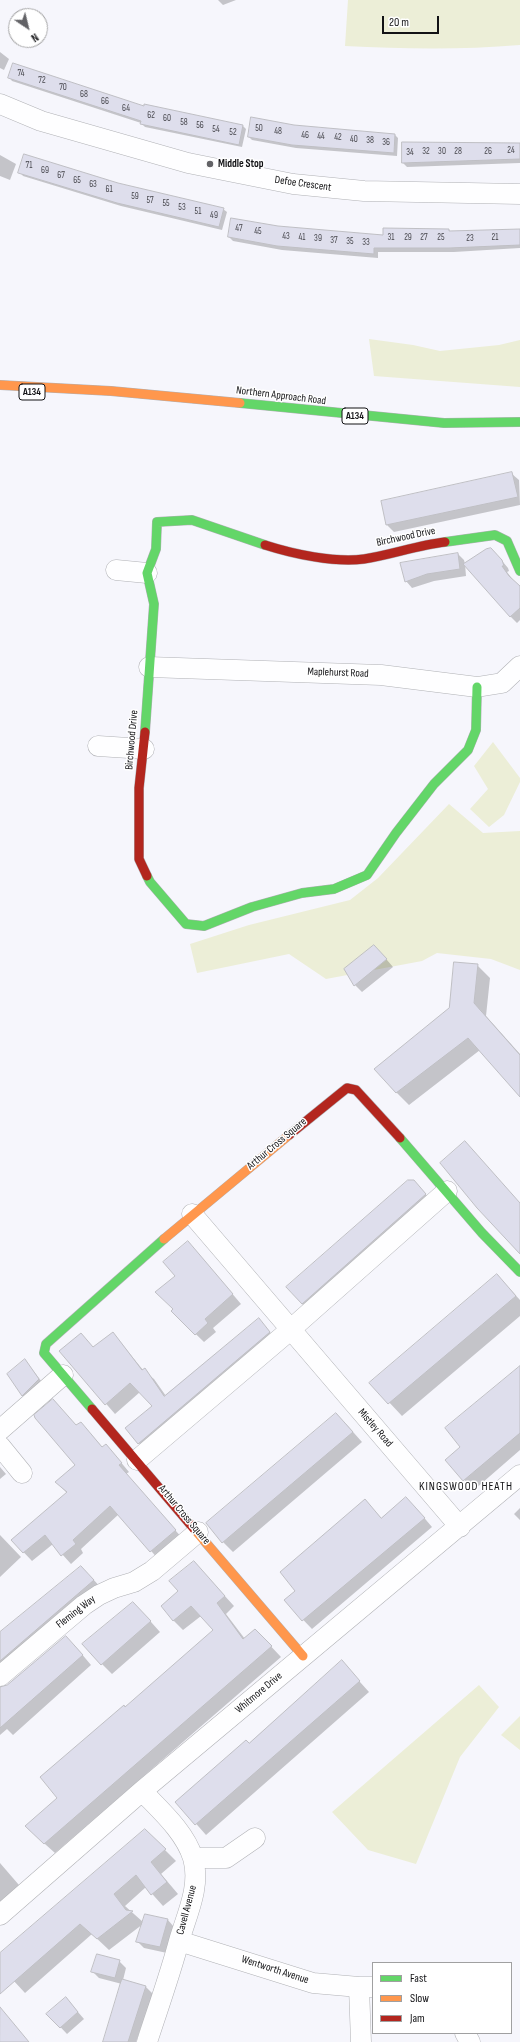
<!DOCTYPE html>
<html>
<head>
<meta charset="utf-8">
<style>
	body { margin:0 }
	#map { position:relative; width:520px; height:2042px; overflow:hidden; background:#f6f6fc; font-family:"Sofia Sans Condensed",sans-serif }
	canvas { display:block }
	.legend { position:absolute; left:372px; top:1962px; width:140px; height:72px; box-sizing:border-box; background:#fff; border:1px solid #a0a0a1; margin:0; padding:5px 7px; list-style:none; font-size:12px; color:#121215 }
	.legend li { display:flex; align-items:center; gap:8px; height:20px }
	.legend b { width:20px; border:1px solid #a0a0a1 }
	.north { position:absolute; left:8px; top:8px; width:40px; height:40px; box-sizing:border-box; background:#fff; border:1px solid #a0a0a1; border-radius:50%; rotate:145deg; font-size:11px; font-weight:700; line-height:16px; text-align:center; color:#121215 }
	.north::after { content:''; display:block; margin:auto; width:14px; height:18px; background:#626266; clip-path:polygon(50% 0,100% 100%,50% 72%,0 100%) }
	.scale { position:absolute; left:382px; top:16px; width:57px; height:18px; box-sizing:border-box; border:2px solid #121215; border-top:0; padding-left:5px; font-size:12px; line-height:14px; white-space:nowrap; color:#121215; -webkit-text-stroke:3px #fff; paint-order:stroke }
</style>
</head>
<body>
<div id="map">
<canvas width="520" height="2042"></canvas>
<ul class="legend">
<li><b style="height:5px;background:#63d668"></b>Fast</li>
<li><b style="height:5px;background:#ff974d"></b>Slow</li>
<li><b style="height:5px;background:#b3261e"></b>Jam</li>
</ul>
<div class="north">N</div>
<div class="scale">20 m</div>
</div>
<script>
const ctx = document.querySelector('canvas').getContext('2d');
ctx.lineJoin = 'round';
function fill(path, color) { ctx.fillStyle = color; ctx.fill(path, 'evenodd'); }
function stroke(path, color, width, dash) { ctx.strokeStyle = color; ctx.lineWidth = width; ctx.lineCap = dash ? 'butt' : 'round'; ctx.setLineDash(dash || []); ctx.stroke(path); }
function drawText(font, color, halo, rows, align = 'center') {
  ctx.font = font + ' "Sofia Sans Condensed",sans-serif'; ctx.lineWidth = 3; ctx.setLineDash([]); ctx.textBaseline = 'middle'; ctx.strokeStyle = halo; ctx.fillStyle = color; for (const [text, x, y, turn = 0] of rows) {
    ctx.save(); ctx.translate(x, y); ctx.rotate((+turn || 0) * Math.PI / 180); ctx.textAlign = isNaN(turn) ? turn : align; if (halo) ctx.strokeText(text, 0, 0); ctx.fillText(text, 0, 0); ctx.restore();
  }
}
const green = new Path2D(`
	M348 0H520V45C461 50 404 49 345 46Z
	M369 339 413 345 440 351 499 345 520 340V387L374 376Z
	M493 742 520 778V782L504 815 489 827 470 809 488 789 474 766Z
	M449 804 483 833 520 831V970L491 959 437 953 422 961 326 979 289 954 197 973 190 944 249 925 350 900 378 878Z
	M479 1685 499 1707 460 1757 416 1864 368 1850 332 1812Z
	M520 1716V1750L501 1735Z`);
const shadow = new Path2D(`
	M218 0H236L223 5Z
	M0 52 9 59 4 70 0 68Z
	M9 77 145 108 243 126 246 129 242 147 145 127 141 123 12 81Z
	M293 126 395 135 398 138 397 156 296 148 252 140 249 137Z
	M520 144V163L407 167 403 163Z
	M0 155 16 164 10 180 0 176Z
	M20 172 118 184 223 209 227 212 222 230 121 206 23 176Z
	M278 227 384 236 449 230 451 232 520 230V248L454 252H378V258L282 250 233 241 229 237Z
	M512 474 519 480 520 505 394 532 387 525Z
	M458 554 464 560 465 564 498 556 508 568 509 571 507 572 520 589V620L517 623 510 616 465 564 466 576 434 581 412 588 406 581Z
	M381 953 393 967 362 992 355 985 345 969Z
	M477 965 490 978 486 1016 520 1054V1096L480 1050 409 1105 396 1092Z
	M423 1191 435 1205 312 1314 302 1304Z
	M196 1251 241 1304 213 1328 216 1332 204 1342 172 1311 174 1309 177 1276Z
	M497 1275 520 1300V1316L402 1416 371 1383Z
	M259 1320 279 1342 148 1453 126 1429 154 1406 140 1392 115 1414 61 1352 94 1348 113 1333 143 1370 154 1379 166 1396Z
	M25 1360 45 1386 29 1402 22 1395Z
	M520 1367V1450L474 1490 446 1460 462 1447 447 1428Z
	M346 1424 362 1442 233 1552 223 1542Z
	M77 1426 89 1432 103 1448 114 1454 129 1472 126 1474 183 1539 159 1560 119 1514 81 1549 83 1553 71 1564 53 1544 32 1561 12 1540 67 1493 56 1482 76 1466Z
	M0 1467 6 1474 0 1479Z
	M365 1500 382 1519 415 1507 432 1527 312 1629 285 1601 297 1591Z
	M520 1508V1520L514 1514Z
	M0 1535 21 1557 0 1577Z
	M203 1572 234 1606 226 1614 245 1639 265 1640 281 1657 55 1853 36 1836 59 1798 125 1708 214 1631 201 1616 183 1630 173 1620 179 1591Z
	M92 1578 104 1591 0 1672V1634Z
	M143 1613 160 1632 112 1674 102 1664Z
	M75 1646 91 1665 13 1735 7 1729 0 1735V1695Z
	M351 1672 369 1692 206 1835 177 1802 249 1744Z
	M145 1830 176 1861 161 1874 178 1894 163 1906 146 1887 125 1906 143 1922 168 1920 174 1927 167 1953 144 1948 137 1941 143 1924 109 1950 92 1934 25 1993 0 1966V1954Z
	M0 1863 19 1885 0 1902Z
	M119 1961 126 1968 123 1980 146 1987 153 1994 136 2042H104L122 1984 99 1978 92 1971Z
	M66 1998 84 2019 67 2034 48 2014Z`);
const building = new Path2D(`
	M13 63 144 106V104L243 125 239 145 140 124 141 121 8 78Z
	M251 117 294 125 395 134 394 153 292 145 248 137Z
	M402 142 520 143V159L402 163Z
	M24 154 118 183 224 208 219 227 117 203 18 173Z
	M231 218 278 226 383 235V228L449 229V231L520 229V245L449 248H374V254L277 246 228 237Z
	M512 472 518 497 386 525 381 501Z
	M491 548 502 560 504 566H502L509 576 520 586V608L510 617 463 564 486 549Z
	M458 553 460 569 427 574 405 582 400 563Z
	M374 945 387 959 354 986 344 969Z
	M454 962 478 964 474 1003 520 1055V1097L468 1038 396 1093 374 1069 449 1008Z
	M465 1141 520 1203V1254L477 1208 440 1163Z
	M408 1180H414L426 1194 302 1304 286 1287Z
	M188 1241 233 1294 205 1319 208 1323 195 1335 171 1311 173 1309 155 1292 175 1276 163 1262Z
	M497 1274 516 1296 388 1404 369 1383Z
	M259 1318 270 1332 138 1444 125 1428 152 1406 130 1383 105 1405 59 1351 81 1333 93 1347 113 1332 142 1370 145 1368 164 1396Z
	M25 1359 39 1379 22 1396 7 1374Z
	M520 1366V1433L463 1481 445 1460 460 1447 445 1428Z
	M53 1399 76 1425 81 1422 102 1447 106 1444 122 1463 119 1465 176 1530 150 1552 110 1506 73 1540 76 1544 61 1556 45 1535 23 1553 11 1540 67 1492 55 1482 75 1465 35 1418 34 1415Z
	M336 1413 353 1432 222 1543 206 1523Z
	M406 1497 425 1518 302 1621 284 1600 295 1591 280 1572 365 1499 381 1518Z
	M194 1561 225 1596 217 1603 243 1639 255 1629 272 1646 44 1844 25 1826 57 1798 40 1777 124 1705 125 1707 213 1630 191 1606 173 1621 161 1606 178 1591 169 1581Z
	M81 1566 94 1580 0 1661V1632Z
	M133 1602 151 1621 101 1665 82 1644Z
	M66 1636 83 1655 0 1728V1687L7 1685Z
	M342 1660 360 1681 195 1825 175 1802 246 1740 249 1743Z
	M145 1829 166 1849 151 1862 167 1882 151 1895 136 1875 114 1894 126 1910 133 1911 97 1939 80 1924 0 1994V1953Z
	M145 1914 168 1919 160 1947 136 1942Z
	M97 1954 120 1960 115 1978 91 1972Z
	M122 1979 146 1986 128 2042H103Z
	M66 1997 78 2012 60 2028 46 2014Z
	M0 2007 29 2042H0Z`);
const street = new Path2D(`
	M0 104 41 121 188 163 293 184 364 191 520 194
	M116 570 147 573
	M149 667 381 675 477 687 502 683 520 666
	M98 746 144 749
	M192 1214 460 1527
	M0 1430 63 1375
	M0 1446 22 1473
	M137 1460 282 1337 447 1191
	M0 1676 84 1605 99 1595 114 1588 134 1582 152 1571 198 1532
	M142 1791C161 1811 185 1832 193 1858 201 1886 187 1914 179 1941 170 1975 158 2008 147 2042
	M193 1858H226L255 1838
	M0 1915 142 1791 520 1475
	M179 1941 313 1983 359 1987H373
	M359 1987 361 2042
	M465 2033 470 2042`);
const fast = new Path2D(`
	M240 403 444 423 520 422
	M445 542 495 535 507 541 520 571
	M145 732 154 604 147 573 156 549 157 522 192 520 265 545
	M147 876 150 882 186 924 204 926 252 907 302 893 334 889 367 875 396 833 434 784 468 750 476 730 477 687
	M400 1138 482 1233 520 1272
	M92 1409 44 1353 46 1344 164 1239`);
const slow = new Path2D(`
	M0 385 111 391 240 403
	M164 1239 289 1135
	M195 1530 303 1656`);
const jam = new Path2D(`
	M265 545C293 554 335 563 364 559 391 555 418 545 445 542
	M145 732 139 788V859L147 876
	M289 1135 347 1088 356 1090 400 1138
	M92 1409 195 1530`);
const markers = [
	[210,164,4,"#626266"]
];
const numberNames = [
	["74",21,74],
	["72",42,81],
	["70",63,88],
	["68",84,95],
	["66",105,102],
	["64",126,109],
	["62",151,116],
	["60",167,119],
	["58",184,123],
	["56",200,126],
	["50",259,129],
	["54",216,130],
	["48",278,132],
	["52",233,133],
	["46",305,136],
	["44",321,137],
	["42",338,138],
	["40",354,140],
	["38",370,141],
	["36",386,143],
	["24",511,151],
	["32",426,152],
	["30",442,152],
	["28",458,152],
	["26",488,152],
	["34",410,153],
	["71",29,166],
	["69",45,171],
	["67",61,176],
	["65",77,181],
	["63",93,185],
	["61",109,190],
	["59",135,197],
	["57",150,201],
	["55",166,204],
	["53",182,208],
	["51",198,212],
	["49",214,216],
	["47",239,229],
	["45",258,232],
	["43",286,237],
	["41",302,238],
	["31",391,238],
	["29",408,238],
	["27",424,238],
	["25",441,238],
	["21",495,238],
	["39",318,239],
	["23",470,239],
	["37",334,241],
	["35",350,242],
	["33",366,243]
];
const shields = [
	[32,392,26],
	[355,416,26]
];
const shieldNames = [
	["A134",32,392],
	["A134",355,416]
];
const poiNames = [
	["Middle Stop",218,164]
];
const streetNames = [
	["Defoe Crescent",303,184,8],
	["Northern Approach Road",281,396,7],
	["Birchwood Drive",406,537,-12],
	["Maplehurst Road",338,673,2],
	["Birchwood Drive",132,740,-85],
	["Arthur Cross Square",277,1144,-40],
	["Mistley Road",375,1428,49],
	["Arthur Cross Square",184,1515,50],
	["Fleming Way",76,1612,-38],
	["Whitmore Drive",259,1693,-40],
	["Cavell Avenue",187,1910,-75],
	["Wentworth Avenue",275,1970,18]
];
const neighbourhoodNames = [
	["KINGSWOOD HEATH",466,1487]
];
fill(green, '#eceed7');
fill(shadow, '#0003');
fill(building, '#dedeec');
stroke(building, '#bfbfc4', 1);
stroke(street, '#b0b1b5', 21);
stroke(fast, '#b0b1b5', 10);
stroke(slow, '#b0b1b5', 10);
stroke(jam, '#b0b1b5', 10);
stroke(street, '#fefeff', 20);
stroke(fast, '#63d668', 9);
stroke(slow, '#ff974d', 9);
stroke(jam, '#b3261e', 9);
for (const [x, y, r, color] of markers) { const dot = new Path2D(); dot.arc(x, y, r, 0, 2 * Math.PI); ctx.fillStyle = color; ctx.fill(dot); stroke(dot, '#fff', 1.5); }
drawText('9px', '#46464c', null, numberNames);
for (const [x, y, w] of shields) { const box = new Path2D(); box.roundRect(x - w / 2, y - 8, w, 16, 3); ctx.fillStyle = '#fff'; ctx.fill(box); stroke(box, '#121215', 1); }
drawText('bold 10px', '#121215', null, shieldNames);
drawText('bold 11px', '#121215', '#fff', poiNames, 'left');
drawText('11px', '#121215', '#fff', streetNames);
ctx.letterSpacing = '1px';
drawText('12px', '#121215', '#fff', neighbourhoodNames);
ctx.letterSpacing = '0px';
</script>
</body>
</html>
